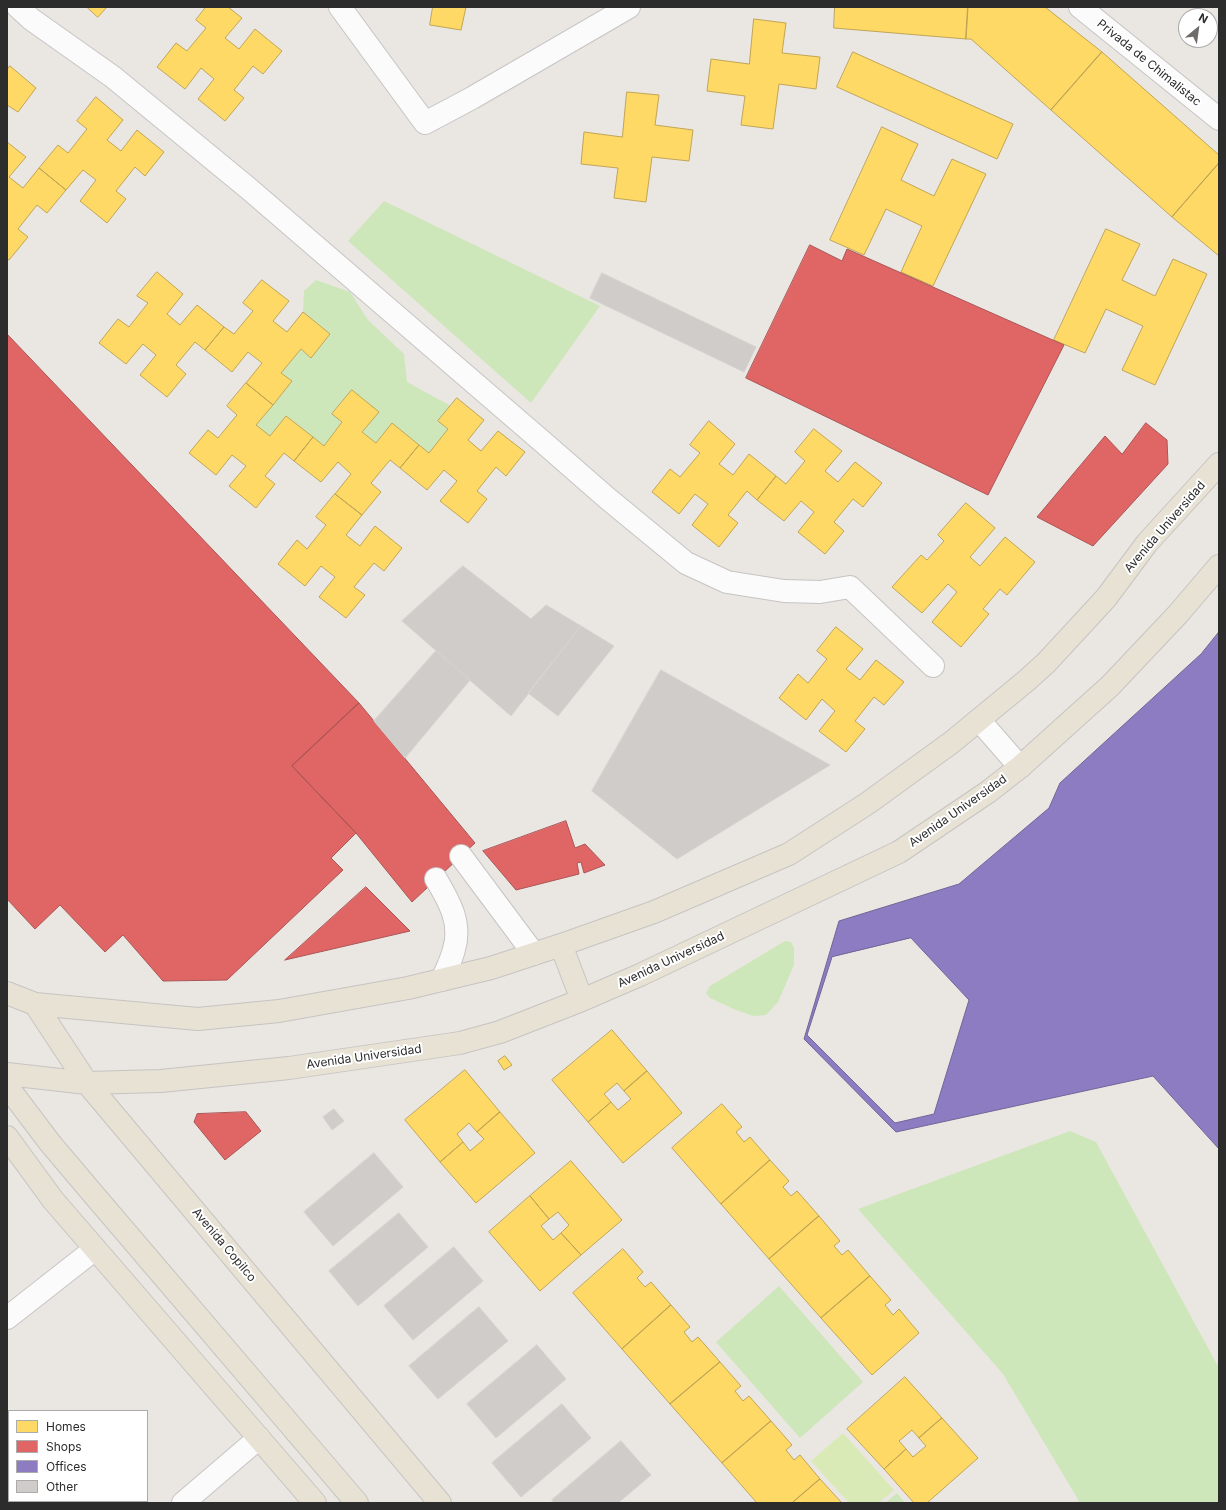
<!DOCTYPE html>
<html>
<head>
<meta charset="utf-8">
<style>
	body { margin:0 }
	#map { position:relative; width:1226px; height:1510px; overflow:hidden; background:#eae6e2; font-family:Inter,sans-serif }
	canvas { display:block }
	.frame { position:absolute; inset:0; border:8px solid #2c2c2c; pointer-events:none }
	.legend { position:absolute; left:8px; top:1410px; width:140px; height:92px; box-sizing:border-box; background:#fff; border:1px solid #ababab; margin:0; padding:5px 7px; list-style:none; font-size:12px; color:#2c2c2c }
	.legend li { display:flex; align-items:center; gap:8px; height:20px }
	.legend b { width:20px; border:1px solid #ababab }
	.north { position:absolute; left:1178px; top:8px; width:40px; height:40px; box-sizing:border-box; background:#fff; border:1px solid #ababab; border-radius:50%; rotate:29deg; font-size:11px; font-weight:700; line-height:16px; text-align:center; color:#2c2c2c }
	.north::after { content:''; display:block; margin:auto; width:14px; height:18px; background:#6e6d6c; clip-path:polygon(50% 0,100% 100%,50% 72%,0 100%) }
</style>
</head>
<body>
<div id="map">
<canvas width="1226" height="1510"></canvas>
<div class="frame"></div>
<ul class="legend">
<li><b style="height:11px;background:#ffd966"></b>Homes</li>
<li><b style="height:11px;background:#e06666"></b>Shops</li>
<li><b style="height:11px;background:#8e7cc3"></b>Offices</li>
<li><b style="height:11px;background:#cfccc9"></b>Other</li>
</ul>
<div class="north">N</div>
</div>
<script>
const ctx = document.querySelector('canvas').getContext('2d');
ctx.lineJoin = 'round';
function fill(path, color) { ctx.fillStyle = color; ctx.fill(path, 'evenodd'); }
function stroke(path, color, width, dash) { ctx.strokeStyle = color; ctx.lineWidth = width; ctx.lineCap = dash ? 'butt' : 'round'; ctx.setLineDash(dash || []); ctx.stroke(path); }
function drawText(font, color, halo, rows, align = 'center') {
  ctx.font = font + ' Inter,sans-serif'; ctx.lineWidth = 4; ctx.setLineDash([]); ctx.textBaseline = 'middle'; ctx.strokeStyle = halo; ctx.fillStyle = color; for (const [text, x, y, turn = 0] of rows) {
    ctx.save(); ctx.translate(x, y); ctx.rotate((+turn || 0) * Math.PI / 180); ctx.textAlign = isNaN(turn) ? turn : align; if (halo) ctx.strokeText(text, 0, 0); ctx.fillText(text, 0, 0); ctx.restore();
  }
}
const green = new Path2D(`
	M384 201 600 306 531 403 348 241Z
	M316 280 350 292 368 320 404 354 407 382 451 406 438 421 448 429 429 453 392 423 376 443 362 432 378 412 352 390 332 413 342 422 324 446 286 416 270 436 256 425 292 381 281 373 301 349 311 357 330 334 303 312 304 291Z
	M785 941 791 942 794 948V965L778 1002 766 1015 753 1016 736 1010 710 998 706 993 710 986Z
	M1070 1131 1096 1142 1219 1368V1503H1077L1079 1501 1003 1374 858 1209Z
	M779 1286 863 1382 800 1438 716 1342Z
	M897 1493 905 1503H885Z`);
const pitch = new Path2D(`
	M843 1433 894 1490 879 1503H849L811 1461Z`);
const homes = new Path2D(`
	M87 7H107L98 17Z
	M206 7H228L242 18 225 38 239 49 255 29 282 51 263 74 253 66 234 90 244 98 225 121 198 99 214 79 201 68 185 89 157 67 176 43 187 51 206 28 196 20Z
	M433 7H466L461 30 430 25Z
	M835 7H968L966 39 834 28Z
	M968 7H1045L1102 52 1051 110 971 39H966Z
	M754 19 786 23 782 53 820 57 816 89 779 84 773 129 741 125 745 96 707 91 711 59 749 64Z
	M853 52 1013 124 997 159 837 87Z
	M1102 52 1219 155V163L1172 217 1051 110Z
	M10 66 36 88 18 112 7 105V70Z
	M627 92 659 95 655 125 693 130 689 161 652 157 646 202 614 198 618 168 581 164 584 132 622 137Z
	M96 97 123 120 107 140 121 151 137 130 164 152 145 176 135 167 116 191 126 199 107 223 80 201 96 180 83 170 66 190 39 168 58 145 68 153 87 129 77 121Z
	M882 127 918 144 901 180 934 196 952 159 986 174 933 286 901 272 922 226 886 209 864 255 830 240Z
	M7 142 26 157 9 177 23 188 39 168 66 190 47 213 37 205 18 229 28 237 9 260 7 259Z
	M1219 163V256L1172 217Z
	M1106 229 1140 244 1122 280 1155 296 1173 259 1207 274 1155 385 1122 370 1143 326 1106 309 1085 353 1054 340Z
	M157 272 183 294 167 314 180 325 197 305 224 327 205 350 195 342 176 365 186 374 167 397 140 375 156 355 143 344 126 364 99 343 118 319 129 327 148 303 137 296Z
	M262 280 289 301 273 321 287 332 303 312 330 334 311 358 301 349 281 373 292 381 273 405 246 383 262 363 248 352 232 372 205 350 224 327 234 334 253 311 243 303Z
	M246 383 273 405 256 425 270 436 286 416 313 437 294 461 284 453 265 476 275 484 256 508 229 486 246 466 232 455 216 475 189 453 208 430 218 438 237 415 227 406Z
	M352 390 379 412 362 432 376 443 392 423 419 445 400 468 390 460 371 483 381 492 362 515 335 494 351 474 338 462 321 482 294 461 313 437 324 446 342 422 332 414Z
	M457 398 484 420 468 440 481 451 498 431 525 452 506 476 496 467 477 491 487 499 468 523 440 501 457 481 444 470 427 490 400 468 419 445 429 453 448 429 438 421Z
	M709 421 735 444 719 464 733 475 749 454 776 476 757 500 747 491 728 515 738 523 719 547 692 525 708 504 695 494 679 514 652 492 670 469 680 477 700 453 690 445Z
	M814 429 842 451 825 471 838 482 855 462 882 483 863 507 853 499 834 522 844 531 825 554 798 532 814 512 801 501 784 521 757 500 776 476 786 484 805 461 795 452Z
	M335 494 362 515 346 535 360 546 375 526 402 548 384 571 374 563 354 587 365 595 346 618 319 597 335 577 321 566 305 586 278 564 297 540 307 549 326 525 316 517Z
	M966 503 995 528 970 557 980 566 1005 537 1035 562 1007 595 1000 589 983 609 989 614 961 647 932 622 957 592 948 584 922 613 892 587 921 555 927 560 944 541 938 535Z
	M836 627 863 649 846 669 860 680 876 660 904 682 884 705 874 697 855 721 865 729 846 752 819 731 835 711 822 699 806 720 779 698 798 674 808 683 827 659 817 651Z
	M612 1030 647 1071 624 1091 617 1083 604 1094 611 1102 588 1122 552 1080Z
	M505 1056 512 1065 504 1070 498 1061Z
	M465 1070 500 1112 477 1132 469 1123 457 1134 463 1142 440 1162 405 1120Z
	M647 1071 682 1113 623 1163 588 1122 611 1102 618 1110 631 1099 624 1091Z
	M722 1104 742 1127 736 1132 744 1142 750 1137 770 1160 721 1204 672 1148Z
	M500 1112 535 1153 476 1203 440 1162 463 1142 470 1151 484 1139 477 1132Z
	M770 1160 789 1181 783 1187 791 1196 797 1191 819 1216 769 1259 721 1204Z
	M571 1161 622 1220 581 1255 561 1233 569 1225 558 1212 549 1219 530 1196Z
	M530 1196 549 1219 541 1226 553 1240 561 1233 581 1255 540 1291 489 1232Z
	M819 1216 840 1241 834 1246 842 1255 848 1250 870 1276 821 1318 769 1259Z
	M623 1249 643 1272 637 1278 645 1287 651 1282 671 1305 622 1349 573 1293Z
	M870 1276 891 1300 885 1305 893 1315 899 1309 919 1333 872 1375 821 1318Z
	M671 1305 690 1327 684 1332 692 1342 698 1337 720 1362 670 1404 622 1349Z
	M720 1362 741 1386 735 1391 743 1401 749 1396 771 1421 722 1463 670 1404Z
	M905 1377 942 1418 919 1438 912 1430 899 1441 906 1449 884 1469 847 1429Z
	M942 1418 978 1458 927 1503H914L884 1469 906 1449 913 1457 926 1446 919 1438Z
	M771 1421 792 1445 786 1450 794 1460 800 1455 820 1479 792 1503H757L722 1463Z
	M820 1479 842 1503H792Z`);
const shops = new Path2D(`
	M810 245 842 261 847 249 1064 345 988 495 746 378Z
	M7 334 359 703 292 766 356 833 331 858 343 870 227 980 163 981 123 935 105 952 60 905 35 929 7 899Z
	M1146 423 1167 440 1168 464 1093 546 1037 517 1105 436 1122 454Z
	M359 703 475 843 412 902 356 833 292 766Z
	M566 821 575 848 585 844 605 865 584 873 581 862 577 863 579 874 516 890 483 851Z
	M366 887 410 931 285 960Z
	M246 1112 261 1131 225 1160 194 1122 197 1114Z`);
const offices = new Path2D(`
	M1219 632V1149L1153 1076 896 1132 804 1039 839 921 959 884 1049 808 1060 783 1201 654ZM911 938 969 1000 934 1114 895 1123 807 1035 832 957Z`);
const building = new Path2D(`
	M602 273 756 347 744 372 590 298Z
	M463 566 531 619 546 605 581 626 511 716 402 621Z
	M581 626 614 646 558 716 528 693Z
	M436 651 470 680 405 758 374 721Z
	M661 670 830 765 677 859 592 791Z
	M334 1109 344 1121 332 1130 323 1117Z
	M374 1153 403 1187 333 1246 304 1212Z
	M399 1213 428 1247 358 1306 329 1271Z
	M454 1247 483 1281 413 1340 384 1306Z
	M479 1307 508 1341 438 1399 409 1366Z
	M537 1345 566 1379 496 1438 467 1404Z
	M562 1404 591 1438 521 1497 492 1463Z
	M621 1441 651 1475 618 1503H554L552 1500Z`);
const minor = new Path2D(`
	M18 7 31 19 113 77 248 188 544 443 607 498 686 563 727 582 784 591 820 592 850 587 933 666
	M340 7 425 123 472 98 629 7
	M1080 7 1219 119
	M979 720 1020 767
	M461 856 534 954
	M436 879C449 901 462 923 454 949 452 959 446 970 442 980
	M7 1318 95 1249
	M183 1503 259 1438`);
const major = new Path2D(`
	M561 945 582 1000
	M7 993 35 1004 87 1083 440 1503
	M35 1004 198 1019 279 1011 408 988 491 968 561 945 654 912 789 854 868 803 952 742 1026 681 1046 663 1106 598 1147 543 1219 464
	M7 1074 87 1083 161 1081 289 1068 460 1043 500 1032 582 1000 640 975 899 852 988 792 1020 767 1110 686 1178 614 1219 566
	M7 1086 50 1143 94 1195 357 1503
	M7 1137 53 1200 315 1503`);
const streetNames = [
	["Privada de Chimalistac",1149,63,39],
	["Avenida Universidad",1165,527,-49],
	["Avenida Universidad",958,811,-35],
	["Avenida Universidad",671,960,-25],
	["Avenida Universidad",364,1057,-8],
	["Avenida Copilco",224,1245,50]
];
fill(green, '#cee7ba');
fill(pitch, '#daeab7');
fill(homes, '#ffd966');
stroke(homes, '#c0a555', 1);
fill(shops, '#e06666');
stroke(shops, '#a55', 1);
fill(offices, '#8e7cc3');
stroke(offices, '#716496', 1);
fill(building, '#cfccc9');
stroke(building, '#d5d2ce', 1);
stroke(minor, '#c6c4c4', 24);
stroke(major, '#c6c4c2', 24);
stroke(minor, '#fcfbfb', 22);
stroke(major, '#e7e2d4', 22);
drawText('12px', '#2c2c2c', '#fff', streetNames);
</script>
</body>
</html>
